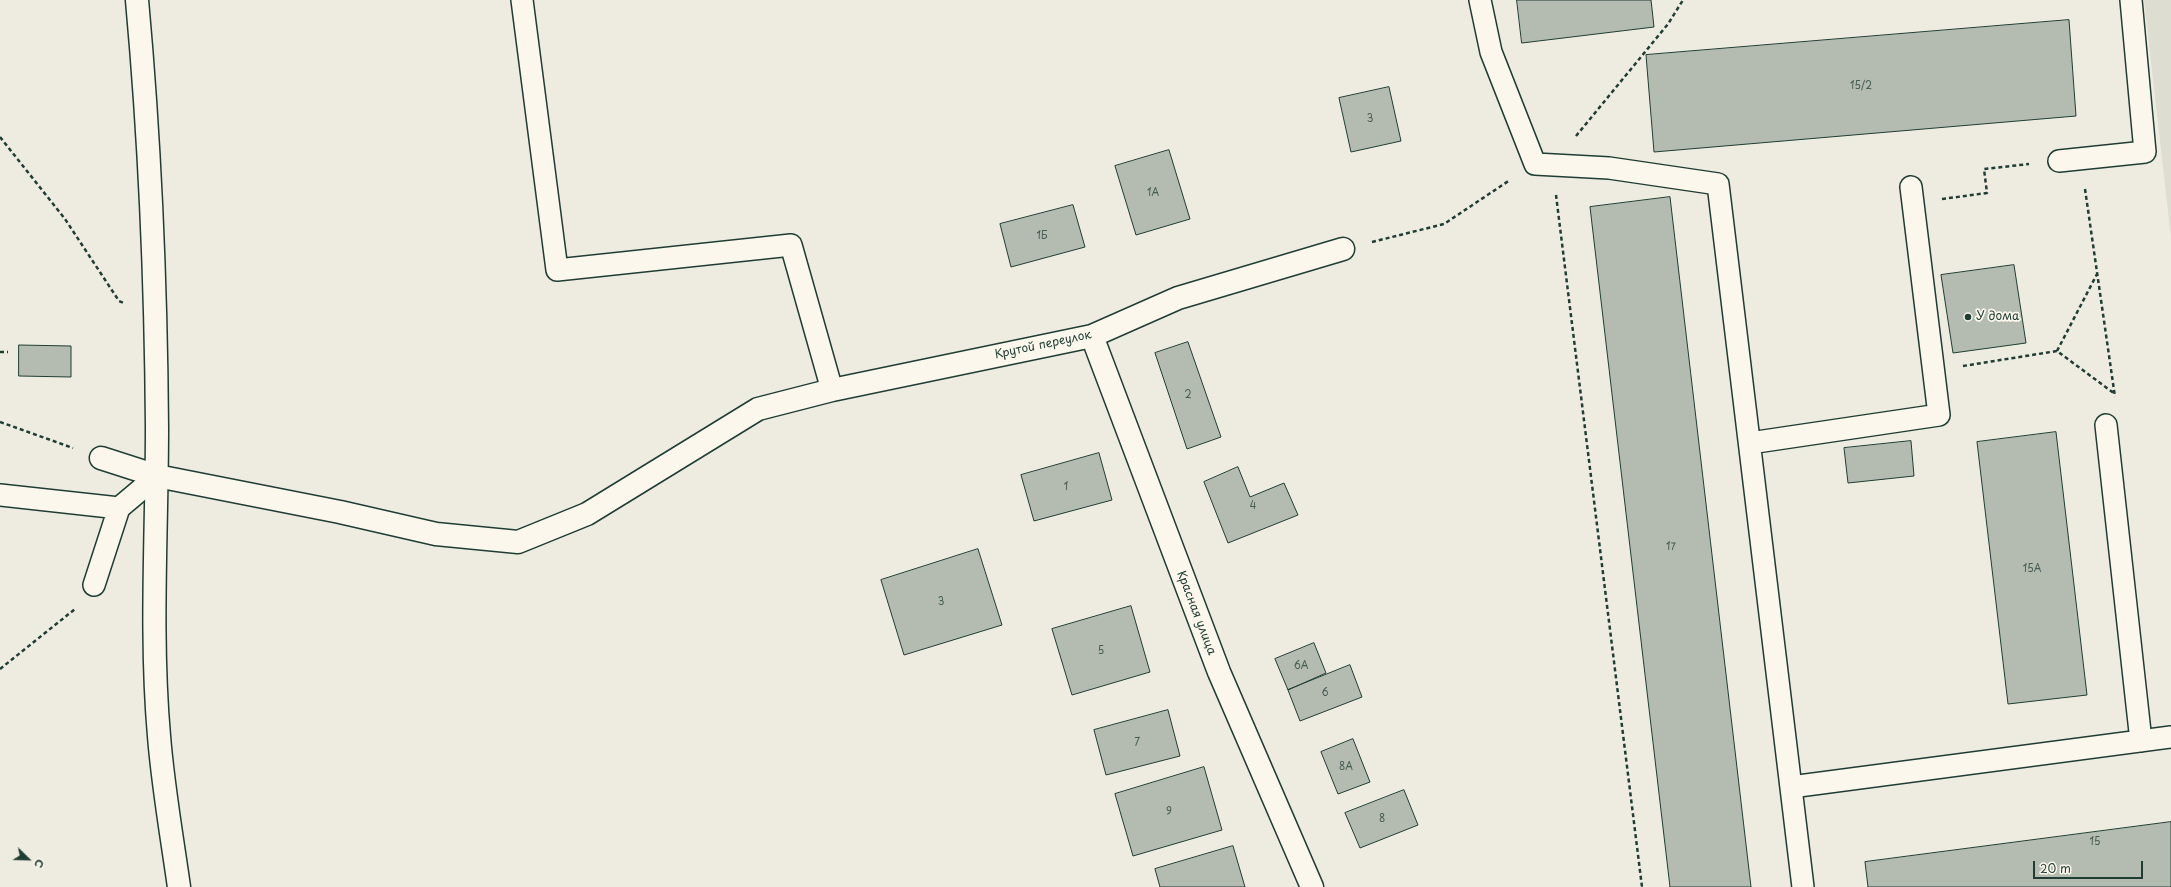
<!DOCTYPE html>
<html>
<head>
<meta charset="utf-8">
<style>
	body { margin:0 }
	#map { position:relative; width:2171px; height:887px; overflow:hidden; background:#eeece1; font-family:"Playpen Sans",sans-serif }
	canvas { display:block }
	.north { position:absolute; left:8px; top:839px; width:40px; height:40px; -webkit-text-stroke:3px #fbf7ec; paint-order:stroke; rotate:113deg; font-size:11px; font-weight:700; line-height:16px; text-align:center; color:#1f3d34 }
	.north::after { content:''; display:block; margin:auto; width:14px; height:18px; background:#1f3d34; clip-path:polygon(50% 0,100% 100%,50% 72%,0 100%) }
	.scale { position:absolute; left:2033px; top:861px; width:110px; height:18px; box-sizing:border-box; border:2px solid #1f3d34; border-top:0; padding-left:5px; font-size:12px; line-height:14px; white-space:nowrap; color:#1f3d34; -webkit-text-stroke:3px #fbf7ec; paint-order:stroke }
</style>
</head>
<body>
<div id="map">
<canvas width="2171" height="887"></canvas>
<div class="north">С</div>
<div class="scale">20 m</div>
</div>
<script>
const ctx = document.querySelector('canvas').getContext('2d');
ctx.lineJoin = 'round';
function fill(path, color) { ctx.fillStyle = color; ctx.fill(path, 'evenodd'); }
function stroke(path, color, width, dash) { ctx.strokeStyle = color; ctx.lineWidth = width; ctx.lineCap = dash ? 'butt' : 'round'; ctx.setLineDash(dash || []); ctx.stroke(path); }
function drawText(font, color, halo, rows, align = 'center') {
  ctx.font = font + ' "Playpen Sans",sans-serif'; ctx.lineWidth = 3.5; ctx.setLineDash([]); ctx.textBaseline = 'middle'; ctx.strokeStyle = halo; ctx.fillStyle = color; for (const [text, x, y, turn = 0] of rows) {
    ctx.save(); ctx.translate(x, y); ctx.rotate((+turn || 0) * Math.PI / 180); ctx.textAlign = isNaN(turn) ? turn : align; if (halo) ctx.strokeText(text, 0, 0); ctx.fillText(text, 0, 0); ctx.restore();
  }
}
const built = new Path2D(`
	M2144 0H2171V238Z`);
const building = new Path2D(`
	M1517 0H1651L1654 27 1522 43Z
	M2069 20 2076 116 1654 152 1646 55Z
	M1389 87 1401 141 1351 152 1339 98Z
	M1169 150 1190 219 1136 235 1115 166Z
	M1670 197 1751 887H1670L1590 207Z
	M1073 205 1085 247 1011 267 1000 224Z
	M2014 265 2026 343 1953 353 1941 275Z
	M1188 342 1221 437 1187 449 1155 353Z
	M19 345 71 346V377L19 376Z
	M2056 432 2087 695 2008 704 1977 442Z
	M1911 441 1914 476 1848 483 1844 448Z
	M1099 453 1112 500 1034 521 1021 475Z
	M1238 467 1250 497 1284 483 1298 515 1228 543 1204 482Z
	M978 549 1002 625 904 655 881 580Z
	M1131 606 1150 672 1072 695 1052 629Z
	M1314 643 1326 673 1288 690 1275 659Z
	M1350 665 1362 697 1300 721 1288 690Z
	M1168 710 1180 756 1106 775 1094 730Z
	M1353 739 1370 782 1338 794 1321 752Z
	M1204 767 1222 830 1133 856 1115 794Z
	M1404 790 1418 825 1360 848 1345 813Z
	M2171 822V887H1868L1865 862Z
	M1233 846 1245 887H1160L1155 869Z`);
const path = new Path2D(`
	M1576 136 1668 24 1683 0
	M0 137 65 219 119 301 124 303
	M2085 189 2115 397
	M1556 195 1642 887
	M1942 199 1987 193 1984 169 2029 164
	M1372 242 1444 224 1510 180
	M2057 351 2097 274
	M0 352H8
	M1963 366 2057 351 2115 394
	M0 422 73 448
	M0 669 75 609`);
const service = new Path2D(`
	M522 0 557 270 791 245 832 390
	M1480 0 1491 52 1535 164 1609 168 1718 184 1803 887
	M2059 161 2145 152 2131 0
	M2106 425 2141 741
	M1750 443 1939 415 1911 187
	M0 495 119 508
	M94 585 119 508 157 476
	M1791 787 2171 737`);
const minor = new Path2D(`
	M137 0C150 142 156 286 157 428 157 531 150 634 159 736 163 787 172 837 179 887
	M1092 336 1219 672 1312 887
	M101 458 157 476 340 512 436 534 518 542 587 514 758 409 832 390 1092 336 1178 298 1343 249`);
const markers = [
	[1968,317,4,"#1f3d34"]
];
const numberNames = [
	["15/2",1861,86],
	["3",1370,119],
	["1А",1153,193],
	["1Б",1042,236],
	["2",1188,395],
	["1",1066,487],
	["4",1253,506],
	["17",1671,547],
	["15А",2032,569],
	["3",941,602],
	["5",1101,651],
	["6А",1301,666],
	["6",1325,693],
	["7",1137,743],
	["8А",1346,767],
	["9",1169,812],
	["8",1382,819],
	["15",2095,842]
];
const poiNames = [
	["У дома",1976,317]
];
const streetNames = [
	["Крутой переулок",1043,345,-12],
	["Красная улица",1196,613,69]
];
fill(built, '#ddddd2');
fill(building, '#b4bbb0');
stroke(building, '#1f3d34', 1);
stroke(service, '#1f3d34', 24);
stroke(minor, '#1f3d34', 25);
stroke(path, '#1f3d34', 2.5, [4, 3]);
stroke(service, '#fbf7ec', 21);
stroke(minor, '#fbf7ec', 22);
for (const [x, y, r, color] of markers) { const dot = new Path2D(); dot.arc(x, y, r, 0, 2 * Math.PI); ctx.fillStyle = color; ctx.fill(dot); stroke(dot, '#fbf7ec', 1.5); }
drawText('10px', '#445c53', null, numberNames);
drawText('12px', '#1f3d34', '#fbf7ec', poiNames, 'left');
drawText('12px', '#1f3d34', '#fbf7ec', streetNames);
</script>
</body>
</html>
